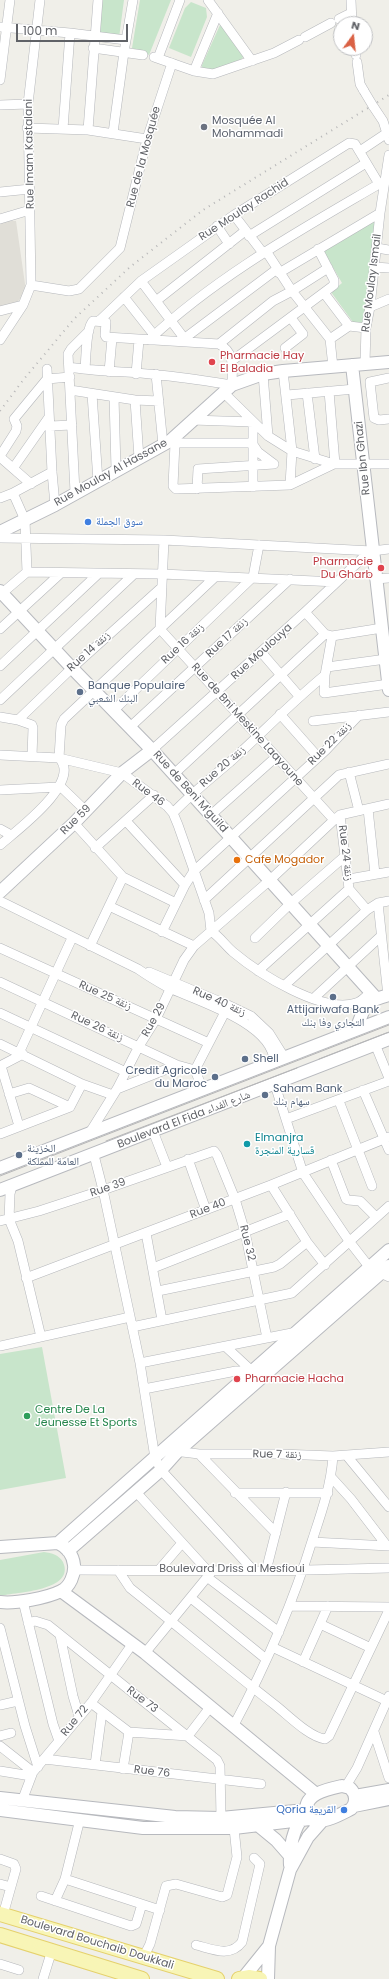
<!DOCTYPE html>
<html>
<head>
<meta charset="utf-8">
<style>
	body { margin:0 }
	#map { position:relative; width:389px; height:1979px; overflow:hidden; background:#f0efe9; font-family:Poppins,sans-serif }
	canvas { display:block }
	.north { position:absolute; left:333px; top:16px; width:40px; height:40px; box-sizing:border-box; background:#fff; border:1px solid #bfc0c2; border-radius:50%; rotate:15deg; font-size:11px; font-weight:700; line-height:16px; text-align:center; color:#606267 }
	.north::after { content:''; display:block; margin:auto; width:14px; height:18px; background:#da6144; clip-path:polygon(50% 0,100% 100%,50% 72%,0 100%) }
	.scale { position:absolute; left:16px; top:24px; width:112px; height:18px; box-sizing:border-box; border:2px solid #606267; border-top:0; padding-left:5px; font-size:12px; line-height:14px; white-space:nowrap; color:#606267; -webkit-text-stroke:3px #fff; paint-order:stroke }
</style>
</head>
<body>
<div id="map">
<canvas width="389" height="1979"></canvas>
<div class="north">N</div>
<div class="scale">100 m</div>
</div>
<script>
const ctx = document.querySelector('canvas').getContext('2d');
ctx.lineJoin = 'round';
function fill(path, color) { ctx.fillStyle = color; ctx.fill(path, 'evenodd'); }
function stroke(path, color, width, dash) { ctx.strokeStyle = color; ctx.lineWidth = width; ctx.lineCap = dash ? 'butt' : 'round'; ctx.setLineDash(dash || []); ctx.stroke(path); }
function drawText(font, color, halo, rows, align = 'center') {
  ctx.font = font + ' Poppins,"Noto Naskh Arabic",sans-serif'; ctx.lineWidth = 3; ctx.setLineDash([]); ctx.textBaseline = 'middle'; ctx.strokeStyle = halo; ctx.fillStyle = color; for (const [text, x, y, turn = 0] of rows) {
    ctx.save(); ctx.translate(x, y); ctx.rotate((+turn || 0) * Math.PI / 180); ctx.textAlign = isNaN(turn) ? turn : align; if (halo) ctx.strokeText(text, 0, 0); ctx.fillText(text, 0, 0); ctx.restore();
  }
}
const education = new Path2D(`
	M0 220 16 221 26 291 16 304 0 309Z`);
const green = new Path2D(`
	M99 0H124L119 38 96 35Z
	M140 0H171L149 55 132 48Z
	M191 2 206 8 207 17 191 57 169 48 185 8Z
	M220 25 225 26 245 54C237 70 218 69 202 71V65Z
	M376 219 364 324 355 325 331 292 342 283 323 250Z
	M42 1347 66 1478 0 1490V1354Z
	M44 1552C52 1553 59 1555 63 1562 76 1591 16 1592 0 1596V1560Z`);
const street = new Path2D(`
	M208 0 252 61
	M351 0 352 24
	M339 19 351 13
	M0 27 70 33 126 40
	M305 37 331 23
	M93 48 143 55
	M355 48 356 55
	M154 57 194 71 213 74 274 53 299 40
	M158 58 180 0
	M357 62 360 84 364 91
	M194 71 218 13
	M0 80 10 0
	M0 105 28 104
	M373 106 383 121 389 140
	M27 128 88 130 147 139
	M63 129 70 33
	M88 130 98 0
	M113 133 124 52 133 0
	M360 151 387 133
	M0 192 30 189
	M234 215 263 253
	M0 219 30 210
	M217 226 229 244
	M249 236 366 163
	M377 248 389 250
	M266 251 292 291 330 339 333 367
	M375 267 389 268
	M279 273 380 213
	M141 281 187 342
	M31 285 69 291 79 289 120 248 147 139 172 63
	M324 293 349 326
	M124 297 154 335
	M156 301 245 231
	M370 307 389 299
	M0 311 23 305
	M99 321 141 281 234 215 349 143 355 144 379 184
	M185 338 277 269
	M330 339 349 326 366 328
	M0 340 23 305 31 285 28 104 40 0
	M149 340C217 276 299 231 379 184
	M219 344 273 301 292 291 328 268
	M285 348 303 334 291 318
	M233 360 334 285V280L318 249
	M365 363 366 328 370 307 380 213 389 155
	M69 367C98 372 128 371 158 375 183 377 207 381 232 385 232 369 236 353 219 344L106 337 105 335 106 322 93 321C86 327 86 359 85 369
	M47 369 52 472 55 505
	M283 371 292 451 290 485
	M109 372 112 338
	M136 374 139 340
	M156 374 163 445
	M263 374 268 436
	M389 378 370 382 374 418 379 420 389 419
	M70 390 135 400 159 401
	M329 391 335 464
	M223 392 268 436 292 451 334 464H389
	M307 393 315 459
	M92 394 98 481
	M287 395 355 389
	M114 397 116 469
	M135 400 139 458
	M192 420 253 422V487
	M50 426 72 425
	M170 441 175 443H252L258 452 274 464
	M175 443 173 486 176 489 290 485 334 464
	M0 456 16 431 17 426 14 419 47 379 70 377
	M0 457 31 484
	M14 467 49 417
	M197 489 198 469 274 464
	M75 492 68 354 71 349 89 331
	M13 493 25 520 27 572
	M0 498 13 493 52 472
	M0 538 164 540 372 551 389 549
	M164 540 160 629 334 820
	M27 572 162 574 337 582
	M253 577 259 545
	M375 579 389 578
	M0 595 27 572
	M305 612 325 634
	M0 629 61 573
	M332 636 325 675 324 693 389 684
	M261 652 299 696
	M0 666 98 574
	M327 667 386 659
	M0 700 134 574
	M113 711 253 577
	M280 714 318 757
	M0 717 18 720 32 725 33 728 32 756
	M18 720 72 668 162 587
	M313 721 389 712
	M129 728 290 579
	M152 750 305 612 370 551
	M0 755 59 758 122 773 167 806 173 813 178 825 209 913 211 931
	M349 772 359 811
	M174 774 325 634 332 636 382 628
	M60 786 86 811
	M0 790 59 787
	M368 809 375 874
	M173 813C191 794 210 779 230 762 262 733 292 702 325 675
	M211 815 276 757
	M340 815 349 889 367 910
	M126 821 185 885
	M74 823 123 877 176 903
	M0 829 11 835
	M0 845C16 831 83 782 59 758L61 725 64 719 215 577
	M95 848 154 795
	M349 879 389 872
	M204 900 339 775 389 764
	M0 901 138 969C148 976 158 982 169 988 198 1001 274 1024 274 1062
	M378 903 388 996
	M109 906 194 946
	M211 931C220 937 225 945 233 952 258 973 322 1014 356 1003 361 1002 366 996 371 992
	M162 932 185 885 194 871 326 750 359 715
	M255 938 291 903 344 857
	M90 946 123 877
	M0 948 209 1043
	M258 971 349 889
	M149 972 228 1005 251 1016 269 1033 284 1057
	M0 982 177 1065 195 1070
	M285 985 367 910 378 903 389 901
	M314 998 381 936
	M0 1013 126 1072
	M0 1044 82 1084 113 1095
	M375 1044 389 1078
	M19 1053 72 938
	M0 1066 23 1054
	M1 1066 19 1126
	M275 1085 303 1173 349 1241 370 1268 389 1277
	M117 1089 177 1065
	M203 1090 195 1070 225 1012
	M363 1090 389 1150
	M9 1094 29 1088 70 1107
	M339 1101 372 1186
	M286 1119 389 1081
	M153 1131 167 1167
	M0 1134 70 1107 82 1084
	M89 1134 117 1089 139 1046 156 1019 184 960 194 946 270 880 334 820 340 815 389 804
	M94 1155 103 1190 140 1363 155 1458 161 1470 253 1570
	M188 1159 206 1210
	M331 1160 346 1199 348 1200 360 1201 376 1217
	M271 1185 307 1242 325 1265
	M12 1186 10 1194 9 1219 18 1241 41 1337
	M0 1221 39 1211 103 1190 214 1151 217 1155 235 1199 245 1232 267 1338
	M146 1233 162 1320
	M153 1268 290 1214
	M26 1278 271 1185 389 1137
	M158 1291 274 1267 280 1264 307 1242
	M132 1327 292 1293 389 1206
	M0 1346 130 1317
	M226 1347 254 1373
	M140 1363 297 1332
	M144 1389 236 1371H252
	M174 1451 199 1454H280L333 1456 389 1452
	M199 1454 276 1533
	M347 1456 389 1507
	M331 1477 351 1499 387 1546
	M136 1492 207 1570
	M235 1493H328
	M312 1542 389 1546
	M74 1570 266 1571 389 1568
	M118 1570 130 1588C179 1627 226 1667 275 1705 288 1715 309 1737 325 1739L329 1736 389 1610
	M159 1570 182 1543
	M266 1571 286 1492
	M207 1577 279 1632
	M191 1598 266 1659
	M23 1601 53 1724 59 1741
	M291 1606 389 1607
	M328 1606 320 1624 371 1648
	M28 1623 35 1621 48 1625 217 1760 220 1766 221 1818
	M0 1628 25 1726 38 1767
	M60 1635 73 1696 79 1716
	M272 1647 387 1701
	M145 1653 213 1570
	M303 1662 320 1624
	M91 1703 129 1732 188 1736
	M0 1705 18 1701
	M234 1725C266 1665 293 1603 313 1538 322 1511 331 1485 333 1456
	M374 1732 389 1778
	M0 1736 11 1733
	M188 1736 211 1706
	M0 1746 33 1772
	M44 1759 261 1784
	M95 1765 102 1712
	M123 1769 129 1732
	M0 1771 31 1776
	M346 1786 357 1768 389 1696
	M22 1801 33 1772 91 1703 133 1643
	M0 1859 14 1864 16 1869 3 1915
	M65 1879 160 1910
	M0 1884 11 1887
	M41 1896 131 1926 136 1924 142 1904
	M55 1901 65 1879 80 1819
	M196 1945C212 1949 230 1958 242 1942L260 1864 254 1858
	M143 1958 150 1944 166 1886 176 1884 222 1897 227 1895 237 1857 234 1828
	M0 1964 19 1970
	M43 1979 52 1950`);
const secondary = new Path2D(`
	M352 365 389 690
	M0 532 55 505 170 441 232 385 263 374 283 371 389 362
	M0 591 72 668 152 750 376 998
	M0 892 74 823 122 773 152 750
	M356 1029C366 1006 362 1002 389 995
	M0 1168 389 1017
	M0 1190 389 1039
	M58 1543 389 1250
	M0 1547 58 1543C67 1547 73 1555 74 1565 75 1574 70 1587 61 1591 47 1598 15 1604 0 1602
	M68 1551 161 1470 178 1451 389 1266
	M61 1591 145 1653 316 1794
	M342 1786 350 1788C356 1794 357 1802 351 1809 341 1814 327 1822 316 1821 311 1821 308 1818 307 1813 302 1794 328 1789 342 1786Z
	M355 1796 389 1790
	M0 1798 175 1817 221 1818 306 1810
	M354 1806 389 1799
	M0 1810 143 1828H234L310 1819
	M259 1826 276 1840 290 1856
	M290 1865C289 1849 293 1828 304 1816
	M244 1977 269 1946
	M268 1979 269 1946 290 1870 308 1837 323 1820`);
const primary = new Path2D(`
	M0 1914 217 1979
	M0 1935 142 1979
	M239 1979 250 1977 260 1979`);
const tram = new Path2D(`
	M319 1059 389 1032
	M106 1141 297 1068
	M0 1176 389 1025`);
const rail = new Path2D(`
	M0 411 24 379 74 319 130 267 203 210 389 95`);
const streetBridge = new Path2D(`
	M364 91 373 106`);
const markers = [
	[204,127,4,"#6b7280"],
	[212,362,4,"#e0444e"],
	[88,522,4,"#3f7fe0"],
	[381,568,4,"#e0444e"],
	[80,692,4,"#5c6f8a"],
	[237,860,4,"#e8710a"],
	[333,997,4,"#5c6f8a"],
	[245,1059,4,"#5c6f8a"],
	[215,1077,4,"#5c6f8a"],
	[265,1095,4,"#5c6f8a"],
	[247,1144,4,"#0f9aa8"],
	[19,1155,4,"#5c6f8a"],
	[237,1379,4,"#e0444e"],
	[27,1416,4,"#2e9e5b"],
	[344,1810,4,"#3f7fe0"]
];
const worshipNames = [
	["Mosquée Al",212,121],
	["Mohammadi",212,134]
];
const streetNames = [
	["Rue Imam Kastalani",30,154,-91],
	["Rue de la Mosquée",144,157,-75],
	["Rue Moulay Rachid",244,210,-33],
	["Rue Moulay Ismail",372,283,-83],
	["Rue Ibn Ghazi",363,458,-96],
	["Rue Moulay Al Hassane",111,473,-29],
	["Rue 17 زنقة",227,638,-43],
	["Rue 16 زنقة",183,644,-43],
	["Rue 14 زنقة",89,652,-42],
	["Rue Moulouya",262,652,-42],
	["Rue de Bni Meskine Laayoune",247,725,48],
	["Rue 22 زنقة",330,744,-45],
	["Rue 20 زنقة",223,767,-41],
	["Rue de Beni M'guild",190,792,48],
	["Rue 46",148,793,37],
	["Rue 59",76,820,-44],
	["Rue 24 زنقة",345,853,83],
	["Rue 25 زنقة",105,996,24],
	["Rue 40 زنقة",219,1002,24],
	["Rue 29",154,1020,-61],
	["Rue 26 زنقة",97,1027,25],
	["Boulevard El Fida شارع الفداء",184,1120,-21],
	["Rue 39",108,1188,-19],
	["Rue 40",208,1209,-21],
	["Rue 32",247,1243,76],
	["Rue 7 زنقة",277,1455,1],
	["Boulevard Driss al Mesfioui",232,1569],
	["Rue 73",142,1700,37],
	["Rue 72",75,1721,-51],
	["Rue 76",152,1772,7],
	["Boulevard Bouchaib Doukkali",97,1943,17]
];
const healthNames = [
	["Pharmacie Hay",220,356],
	["El Baladia",220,369],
	["Pharmacie",373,562,"right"],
	["Du Gharb",373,575,"right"],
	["Pharmacie Hacha",245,1379]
];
const shopNames = [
	["سوق الجملة",96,522],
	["Qoria القريعة",336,1810,"right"]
];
const serviceNames = [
	["Banque Populaire",88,686],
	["البنك الشعبي",88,699],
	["Attijariwafa Bank",333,1010,"center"],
	["التجاري وفا بنك",333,1023,"center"],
	["Shell",253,1059],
	["Credit Agricole",207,1071,"right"],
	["du Maroc",207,1084,"right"],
	["Saham Bank",273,1089],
	["سهام بنك",273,1102],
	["الخزينة",27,1149],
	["العامة للمملكة",27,1162]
];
const foodNames = [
	["Cafe Mogador",245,860]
];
const cultureNames = [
	["Elmanjra",255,1138],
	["قسارية المنجرة",255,1151]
];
const leisureNames = [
	["Centre De La",35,1410],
	["Jeunesse Et Sports",35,1423]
];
fill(education, '#e0ded7');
fill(green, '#c8e5cb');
stroke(street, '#b5b7bb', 10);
stroke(secondary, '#b7b9be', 14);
stroke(primary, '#e5d16c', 16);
stroke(street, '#fff', 9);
stroke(secondary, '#fff', 12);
stroke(primary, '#f8f5b6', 14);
stroke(tram, '#b6b6b7', 1);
stroke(rail, '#b6b6b7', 2, [1, 5]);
stroke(streetBridge, '#b5b7bb', 10, []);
stroke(streetBridge, '#fff', 9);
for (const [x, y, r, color] of markers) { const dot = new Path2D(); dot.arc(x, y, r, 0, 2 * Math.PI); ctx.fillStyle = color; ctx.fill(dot); stroke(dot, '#fff', 1.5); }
drawText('11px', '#5b616d', '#fff', worshipNames, 'left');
drawText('11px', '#606267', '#fff', streetNames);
drawText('11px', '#be3a42', '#fff', healthNames, 'left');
drawText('11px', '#366cbe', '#fff', shopNames, 'left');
drawText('11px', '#4e5e75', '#fff', serviceNames, 'left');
drawText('11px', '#c56008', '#fff', foodNames, 'left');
drawText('11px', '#0d838f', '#fff', cultureNames, 'left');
drawText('11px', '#27864d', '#fff', leisureNames, 'left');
</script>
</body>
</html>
